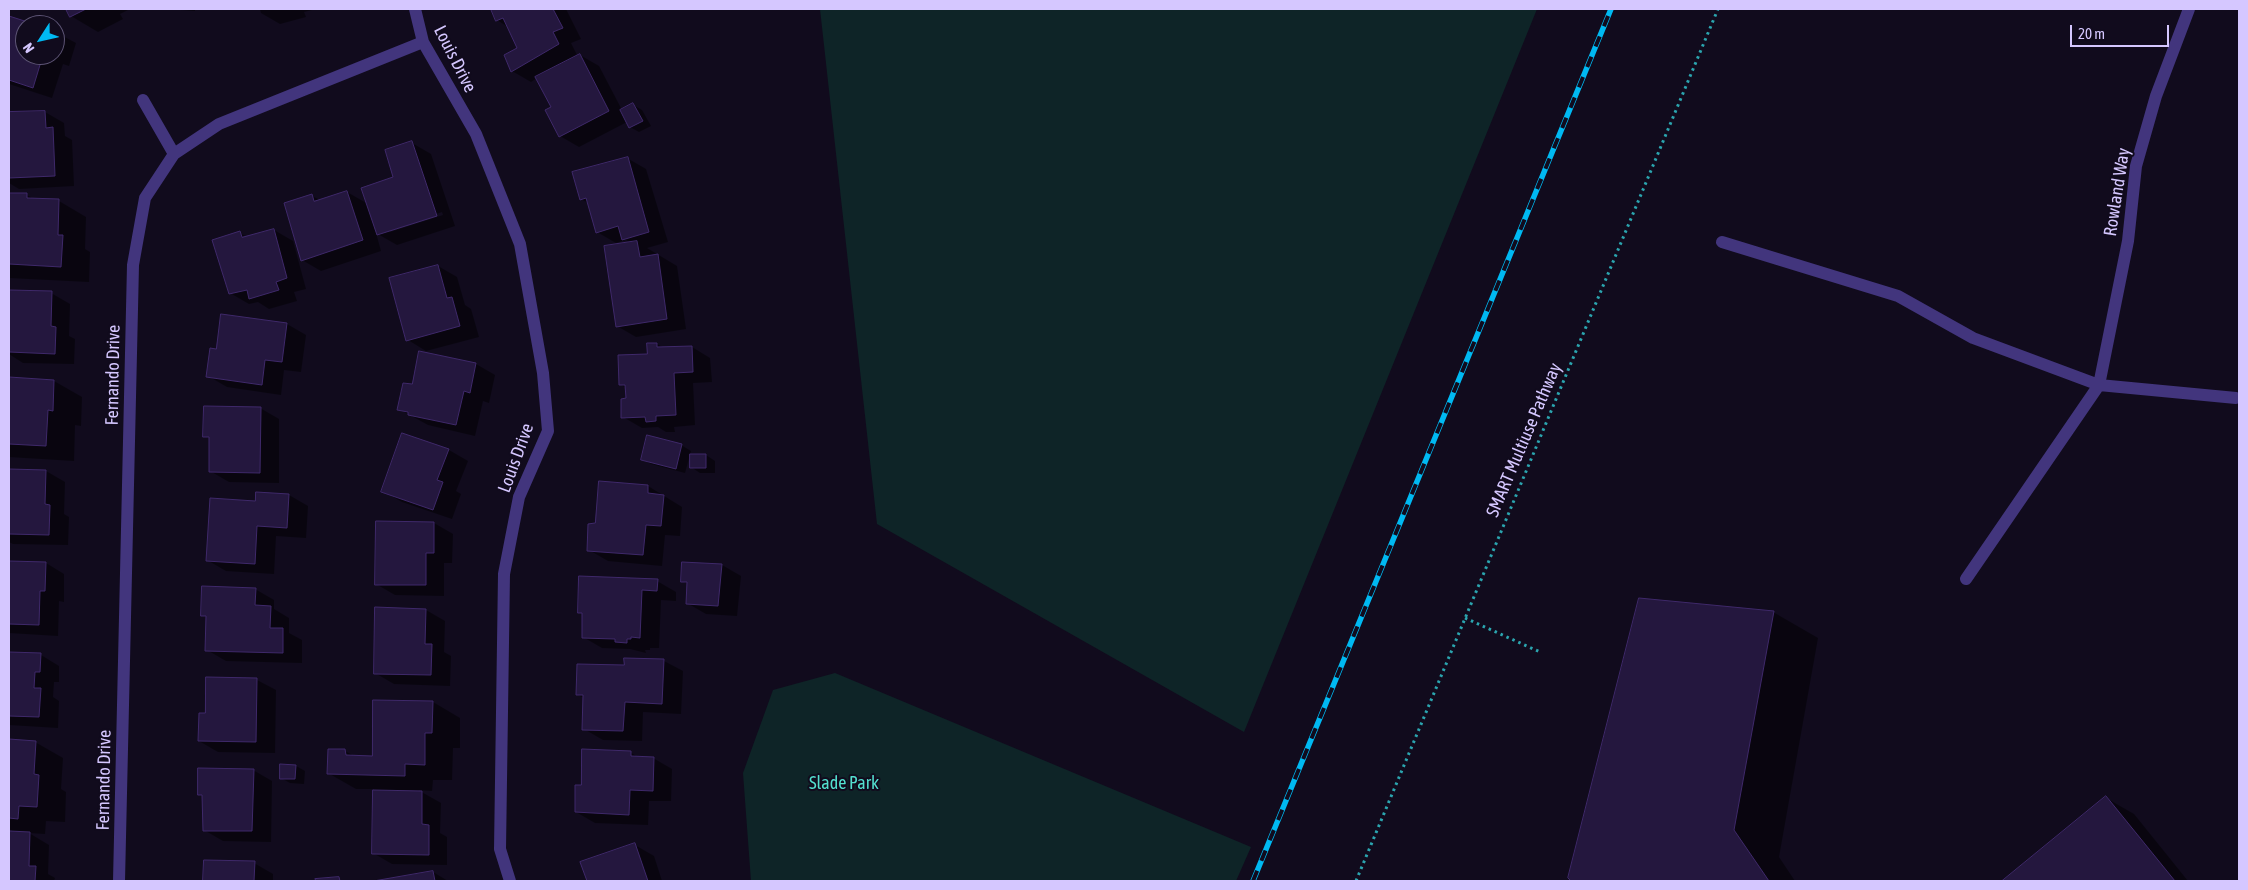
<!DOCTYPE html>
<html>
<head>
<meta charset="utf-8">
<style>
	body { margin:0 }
	#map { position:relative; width:2248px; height:890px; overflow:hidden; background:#110b1d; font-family:"Asap Condensed",sans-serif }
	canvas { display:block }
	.frame { position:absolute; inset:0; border:10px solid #d5c7ff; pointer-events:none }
	.north { position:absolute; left:15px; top:15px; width:50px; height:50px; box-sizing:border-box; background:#110b1d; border:1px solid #5f5677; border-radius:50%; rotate:235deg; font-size:14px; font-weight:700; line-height:20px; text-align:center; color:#d5c7ff }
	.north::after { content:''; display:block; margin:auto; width:18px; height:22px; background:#00b9f2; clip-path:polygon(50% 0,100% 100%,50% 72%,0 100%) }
	.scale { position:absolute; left:2070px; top:25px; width:99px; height:22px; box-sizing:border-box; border:2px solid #d5c7ff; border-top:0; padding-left:6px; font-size:15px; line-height:18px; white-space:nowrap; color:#d5c7ff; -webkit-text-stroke:4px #110b1d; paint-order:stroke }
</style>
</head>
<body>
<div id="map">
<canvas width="2248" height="890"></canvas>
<div class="frame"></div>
<div class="north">N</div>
<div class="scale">20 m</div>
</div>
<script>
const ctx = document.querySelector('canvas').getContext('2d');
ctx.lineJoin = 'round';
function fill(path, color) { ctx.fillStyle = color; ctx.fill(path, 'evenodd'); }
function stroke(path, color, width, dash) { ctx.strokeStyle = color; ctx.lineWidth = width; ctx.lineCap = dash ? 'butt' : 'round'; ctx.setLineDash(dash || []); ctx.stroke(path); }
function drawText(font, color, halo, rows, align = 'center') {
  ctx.font = font + ' "Asap Condensed",sans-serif'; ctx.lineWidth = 4; ctx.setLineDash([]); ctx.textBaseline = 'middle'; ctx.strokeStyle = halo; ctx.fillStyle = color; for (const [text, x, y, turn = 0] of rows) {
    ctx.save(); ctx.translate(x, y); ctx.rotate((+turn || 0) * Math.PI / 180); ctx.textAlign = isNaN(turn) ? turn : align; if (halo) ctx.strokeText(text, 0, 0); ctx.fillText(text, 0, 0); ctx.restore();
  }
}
const green = new Path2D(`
	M820 9H1537L1244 732 877 524Z
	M835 673 1251 847 1236 881H751L743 773 773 690Z`);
const shadow = new Path2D(`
	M67 9H130L120 14 123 19 98 32 71 16Z
	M168 9H195V11Z
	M260 9H316L304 12 306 17 280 24 261 13Z
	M492 9H566L581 39 571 43 578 57 580 55 599 66 622 110 633 105 642 110 651 126 639 132 630 127 627 122 579 147 560 136 552 107 537 78 531 82 512 71 518 48 508 27 497 20Z
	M9 17 33 25H25V55H55V32L76 43 69 66 63 64 52 98 9 84Z
	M45 112 64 123 65 136 72 140 74 186 19 189 9 183V114Z
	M412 143 431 154 455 226 397 245 376 233 381 251 321 271 302 260 312 196 320 200 347 192 368 204 395 178ZM442 212 443 215 390 232V230Z
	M627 158 646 169 668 242 647 248 677 266 686 329 636 337 617 326 631 243 626 240 616 243 597 232 588 203 581 199Z
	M9 194 27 195 35 200 59 201 86 217 85 249 90 252 89 282 9 278Z
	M274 230 293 241 306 289 294 292 297 301 269 309 258 302 249 304 230 293 240 233 247 237Z
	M438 266 457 277 465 305 471 309 479 337 426 351 408 340Z
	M9 291 51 293 70 304 69 336 75 339 74 364 23 363 9 354Z
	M287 324 306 335 301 372 284 370 281 395 227 387 208 376 217 351Z
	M657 344 664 348 692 347 710 358 712 382 693 383 695 425 674 427 675 432H666L658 427 642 428 623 417 627 399 626 388 620 384 649 355Z
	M476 364 495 375 489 403 483 401 475 436 428 425 399 409 413 386Z
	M9 379 54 381 82 397 81 426 75 425 74 461 9 457Z
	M260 408 279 419V483L229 482 210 471 211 439 205 436Z
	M403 434 449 450 468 461 456 491 461 494 452 519 402 502 383 491Z
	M681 445 691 451 685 473 651 464 642 459Z
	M706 455 715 461V473H700L691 467Z
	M9 470 46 471 65 482 64 514 69 517 68 545 13 544 9 542Z
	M648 486 682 507 680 536 665 535 662 566 608 561 589 550 596 525Z
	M289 495 308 506 306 538 276 536 274 574 226 571 207 560 256 502Z
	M434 523 453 534 452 563H444V596L395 595 376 584Z
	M9 562 46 563 64 574V602L59 601 58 636 9 633Z
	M722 565 741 576 737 616 706 614 687 603 688 584 682 581Z
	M657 581 676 592V601L661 600 659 648H650V650H645L646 653 630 649 602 648 583 637 584 615 579 612Z
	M255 589 274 600V609L289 618V633L302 640V663L226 661 207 650 208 618 202 615Z
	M426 610 445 621 444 652 451 656 450 686 394 684 375 673Z
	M1773 612 1818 638 1779 857 1795 881H1572L1569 878Z
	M9 653 41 655 59 666V682H54L53 697 59 701 58 728 9 725Z
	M664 661 683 671 681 714 643 712 642 741 603 740 584 729V698L578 695 625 666Z
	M207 678 257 680 276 690 275 753 218 752 199 741 206 714Z
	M433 702 460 718V748H453L452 780H433L432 791 418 790 441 803 440 833 447 837V865L392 864 373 853 374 789H356L328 773 345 751 356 757H373Z
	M9 740 35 742 63 758 61 789 66 792 65 822 46 821 45 834 29 833 49 845 48 874 55 878 54 881H9V833H16L9 829Z
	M630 752 639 758H653L672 769 671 801H649L648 825 595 823 576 812 582 786Z
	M296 766 305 771 304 784 290 783 281 778Z
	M253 770 272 781 271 842 223 841 204 830V797L200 795Z
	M2106 798 2134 814 2188 881H2004Z
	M635 845 654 856 662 881H588L582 862Z
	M205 861 254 863 273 874V881H204Z
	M433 872 448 881H381Z`);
const building = new Path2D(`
	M66 9H86L70 17Z
	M491 9H553L563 28 553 32 559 44 511 72 504 55 517 48 503 18 496 21Z
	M9 16 37 25H25V55H43L33 88 9 80Z
	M580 54 609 111 559 137 545 110 551 107 535 77Z
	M633 103 643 121 629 128 620 110Z
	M45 111 46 128 53 127 55 176 9 178V112Z
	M412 141 437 216 377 235 361 188 393 177 385 150Z
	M628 157 649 232 622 240 618 226 596 233 586 198 580 200 572 172Z
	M347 191 363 240 301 261 284 203 312 194 314 201Z
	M9 193H27V198L59 199 58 235H63L61 267 9 264Z
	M274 229 287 278 276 282 279 290 249 299 247 290 229 294 212 240 240 231 242 237Z
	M637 241 640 257 658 254 667 319 616 327 604 246Z
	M438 265 447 298 452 297 460 326 406 341 389 278Z
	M9 290 52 291 51 326 56 327 55 354 9 352Z
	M221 314 287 323 282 362 265 360 262 385 206 377 210 348 216 349Z
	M647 343H657V347L692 346 693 372 674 373 676 415 656 416V421L646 422 645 417 621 418V399L626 398 625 385H619L618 355 647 354Z
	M419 351 476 363 470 393 464 391 456 425 408 415V412L397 410 403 383 412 384Z
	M9 377 54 380 53 411 48 410 46 446 9 444Z
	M204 406 261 407 260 473 209 472V437H203Z
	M402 433 449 449 437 480 443 482 433 510 381 492Z
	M647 435 682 444 676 469 641 460Z
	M690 454H706V468H690Z
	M9 469 46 470 45 504 50 505 49 535 9 534Z
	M599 481 648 485V493L664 495 661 526 646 525 643 555 587 551 588 524 595 523Z
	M256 492 289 494 287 528 257 526 255 564 206 561 210 498 255 501Z
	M376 521 434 522V553H426V585H375Z
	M9 561 46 562 45 591H40L39 625 9 624Z
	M682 562 722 564 718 606 686 604 687 582H681Z
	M579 576 658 579 657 591 642 590 640 638 631 637V639H627V643L615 642V639L582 638V613H578Z
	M202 586 256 588 255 605 271 606 270 628H283V653L205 651 206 616H201Z
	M1639 598 1774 611 1734 830 1769 881H1571L1568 878Z
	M375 607 426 609 425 644H432L431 675 374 674Z
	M9 652 41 653 40 672H35L34 688H41L39 717 9 716Z
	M624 658 664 659 662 704 625 702 623 731 582 730 583 695H576L577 664 624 665Z
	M206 677 257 678 256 742 198 741 199 713H205Z
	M373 700 433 701 432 733H425V765L405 764V776L327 774 328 749H345L346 755 372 756Z
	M9 739 36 741 34 774 39 775 37 807 19 806 18 819 9 818Z
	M582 749 631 751V756L654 757 653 791 630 790 629 815 575 812V785H581Z
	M280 764 296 765 295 779H280Z
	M198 768 254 769 252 831H203L202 795H198Z
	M373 790 422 791V824L429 825V855L372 854Z
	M2106 796 2175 881H2002Z
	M9 831 30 832 29 866H36L35 881H9Z
	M635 843 648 881H587L580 862Z
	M204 860 255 861 254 881H203Z
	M433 871 435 881H374Z
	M339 877 340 881H316L315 879Z`);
const path = new Path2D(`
	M1465 618 1540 652
	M1356 881 1718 9`);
const minor = new Path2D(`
	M415 9 423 42 476 134 520 244 543 373 548 431 519 497 504 574 500 849 510 881
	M143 100 174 154
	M1722 242 1898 296 1973 338 2099 385 2236 398
	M1966 579 2099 385 2128 241 2136 166 2156 96 2189 9
	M119 881 133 265 145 198 174 154 219 124 423 42`);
const rail = new Path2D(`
	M1253 881 1611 9`);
const streetNames = [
	["Louis Drive",455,59,63],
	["Rowland Way",2117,192,-81],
	["Fernando Drive",113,375,-89],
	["SMART Multiuse Pathway",1524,440,-67],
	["Louis Drive",516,458,-70],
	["Fernando Drive",104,780,-89]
];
const parkNames = [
	["Slade Park",844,783]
];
fill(green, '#0e2427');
fill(shadow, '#0007');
fill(building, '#24173e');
stroke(building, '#3f296a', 1);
stroke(path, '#2ba5af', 3, [2.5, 4]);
stroke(minor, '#42357d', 12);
stroke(rail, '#00b9f2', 5.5);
stroke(rail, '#110b1d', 4, [11]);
drawText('18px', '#d5c7ff', '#110b1d', streetNames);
drawText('18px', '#53dfcf', '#110b1d', parkNames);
</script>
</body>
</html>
